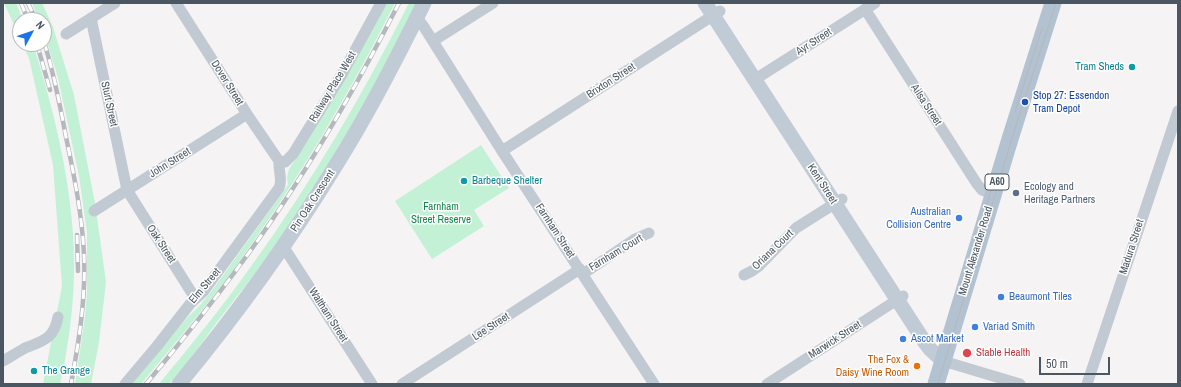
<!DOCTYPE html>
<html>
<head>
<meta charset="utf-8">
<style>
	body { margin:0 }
	#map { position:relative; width:1181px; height:387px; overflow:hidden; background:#f5f3f3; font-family:"Archivo Narrow",sans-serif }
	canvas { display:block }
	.frame { position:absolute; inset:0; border:4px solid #4a5661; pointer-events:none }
	.north { position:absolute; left:12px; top:12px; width:40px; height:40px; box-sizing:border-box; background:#fff; border:1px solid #b7bbc0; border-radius:50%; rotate:50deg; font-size:11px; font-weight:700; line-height:16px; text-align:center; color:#4a5661 }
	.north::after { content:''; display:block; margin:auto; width:14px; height:18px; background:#1a73e8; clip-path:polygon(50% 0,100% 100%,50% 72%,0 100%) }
	.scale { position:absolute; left:1039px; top:357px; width:71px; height:18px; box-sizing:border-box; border:2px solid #4a5661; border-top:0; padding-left:5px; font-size:12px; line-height:14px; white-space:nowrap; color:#4a5661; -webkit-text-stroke:3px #fff; paint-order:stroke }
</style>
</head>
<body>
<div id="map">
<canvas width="1181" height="387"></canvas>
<div class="frame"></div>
<div class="north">N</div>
<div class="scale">50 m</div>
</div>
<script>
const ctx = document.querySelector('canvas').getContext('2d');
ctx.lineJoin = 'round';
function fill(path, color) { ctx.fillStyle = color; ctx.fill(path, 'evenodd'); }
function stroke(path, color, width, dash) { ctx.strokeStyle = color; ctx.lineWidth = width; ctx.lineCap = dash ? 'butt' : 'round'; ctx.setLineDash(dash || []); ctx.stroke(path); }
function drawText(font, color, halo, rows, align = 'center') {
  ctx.font = font + ' "Archivo Narrow",sans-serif'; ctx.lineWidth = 3; ctx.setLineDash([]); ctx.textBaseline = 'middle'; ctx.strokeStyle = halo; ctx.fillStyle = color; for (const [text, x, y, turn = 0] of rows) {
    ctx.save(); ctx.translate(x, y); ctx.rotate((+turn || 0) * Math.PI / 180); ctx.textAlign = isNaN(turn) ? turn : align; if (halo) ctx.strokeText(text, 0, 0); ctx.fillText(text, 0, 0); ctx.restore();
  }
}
const green = new Path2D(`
	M4 3H16L23 20H20V38Z
	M32 3H42L53 27 74 95 95 203 106 282 99 342 91 384H75L85 317 87 291V233L79 176 58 78 44 32V20H39Z
	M385 3H395C348 97 293 188 231 273 202 311 172 347 141 384H132L183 322 201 304 216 285 288 185 287 177 289 169 310 137Z
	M409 3H418L361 109 333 158 288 227 256 272 217 322 185 366 169 384H159C191 345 223 306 252 265 312 182 363 94 409 3Z
	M22 44H33C56 116 76 200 74 276 73 312 68 349 60 384H43L62 286 53 165 29 58Z
	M481 145 509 188 474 210 484 226 432 259 395 201Z`);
const street = new Path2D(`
	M176 3 247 114 279 161
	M865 9 977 184 982 190 993 194
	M91 18 127 190 195 298
	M417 18 424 27 502 151 654 384
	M66 34 115 3
	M433 41 493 3
	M754 80 875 3
	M502 151 720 11
	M279 161 285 162 293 154 341 76 381 3
	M94 211 247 114
	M283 246 372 384
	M583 274 635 239 649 233
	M744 275 752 271 759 266 796 228 842 199
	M3 361C10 357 18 352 25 348 43 341 54 339 58 317
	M943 361 1020 384
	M125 384 157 346 190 304 203 292 279 188C283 180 278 170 279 161
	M402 384 580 269
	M767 384 903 296
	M1087 384 1178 111`);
const secondary = new Path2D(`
	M705 3 924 341 930 349 943 361
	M179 384C236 315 289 242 336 165 369 113 397 58 424 3`);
const primary = new Path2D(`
	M936 384 1010 139 1053 3`);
const tram = new Path2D(`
	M1015 112 1042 28
	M984 215 993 183
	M938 384 1013 135 1056 3`);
const rail = new Path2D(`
	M21 3 28 20
	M28 3 36 20
	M44 42C54 73 60 105 66 137 74 175 82 214 84 254 86 298 79 341 71 384
	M37 44 50 90
	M77 235 78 271
	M146 384C190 331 233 277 272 220 319 151 361 78 399 3`);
const markers = [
	[1132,67,4,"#0f9aa8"],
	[1025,102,4,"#1a4fb4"],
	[464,181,4,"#0f9aa8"],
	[1016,193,4,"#5c6f8a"],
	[959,218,4,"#3f7fe0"],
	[1001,297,4,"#3f7fe0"],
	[975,327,4,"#3f7fe0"],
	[903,339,4,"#3f7fe0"],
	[967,353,5,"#e0444e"],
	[917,366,4,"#e8710a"],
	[34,371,4,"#0f9aa8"]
];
const shields = [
	[997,182,24]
];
const shieldNames = [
	["A60",997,182]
];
const streetNames = [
	["Ayr Street",814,42,-33],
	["Brixton Street",611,81,-33],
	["Dover Street",227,83,58],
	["Railway Place West",333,87,-59],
	["Sturt Street",109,104,78],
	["Ailsa Street",926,105,57],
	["John Street",170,163,-32],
	["Kent Street",822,184,57],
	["Pin Oak Crescent",313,201,-57],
	["Farnham Street",555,231,57],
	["Oak Street",161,244,57],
	["Madura Street",1132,247,-72],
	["Oriana Court",773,250,-44],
	["Mount Alexander Road",976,251,-73],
	["Farnham Court",616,253,-31],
	["Elm Street",205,286,-50],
	["Waltham Street",328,315,57],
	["Lee Street",491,327,-33],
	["Marwick Street",835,340,-33]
];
const cultureNames = [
	["Tram Sheds",1124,67,"right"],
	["Barbeque Shelter",472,181],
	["The Grange",42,371]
];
const transitNames = [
	["Stop 27: Essendon",1033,96],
	["Tram Depot",1033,109]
];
const serviceNames = [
	["Ecology and",1024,187],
	["Heritage Partners",1024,200]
];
const parkNames = [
	["Farnham",441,207],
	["Street Reserve",441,220]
];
const shopNames = [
	["Australian",951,212,"right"],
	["Collision Centre",951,225,"right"],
	["Beaumont Tiles",1009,297],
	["Variad Smith",983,327],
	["Ascot Market",911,339]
];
const healthNames = [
	["Stable Health",976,353]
];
const foodNames = [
	["The Fox &",909,360],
	["Daisy Wine Room",909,373]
];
fill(green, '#c3f1d5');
stroke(street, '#c1cad2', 11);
stroke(secondary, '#c1cbd6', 15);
stroke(primary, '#b3c2d1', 17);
stroke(tram, '#b5b8bd', 1);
stroke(rail, '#b5b8bd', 4.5);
stroke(rail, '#fff', 3, [9]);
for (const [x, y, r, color] of markers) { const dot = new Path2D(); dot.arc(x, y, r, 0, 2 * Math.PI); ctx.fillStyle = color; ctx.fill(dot); stroke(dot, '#fff', 1.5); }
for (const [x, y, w] of shields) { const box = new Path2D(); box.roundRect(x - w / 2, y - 8, w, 16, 3); ctx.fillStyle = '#fff'; ctx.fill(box); stroke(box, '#4a5661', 1); }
drawText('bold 10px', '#4a5661', null, shieldNames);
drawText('11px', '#4a5661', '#fff', streetNames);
drawText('11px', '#0d838f', '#fff', cultureNames, 'left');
drawText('11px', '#164399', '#fff', transitNames, 'left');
drawText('11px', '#4e5e75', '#fff', serviceNames, 'left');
drawText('11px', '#17864f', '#fff', parkNames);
drawText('11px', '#366cbe', '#fff', shopNames, 'left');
drawText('11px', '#be3a42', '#fff', healthNames, 'left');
drawText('11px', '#c56008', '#fff', foodNames, 'right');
</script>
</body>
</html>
